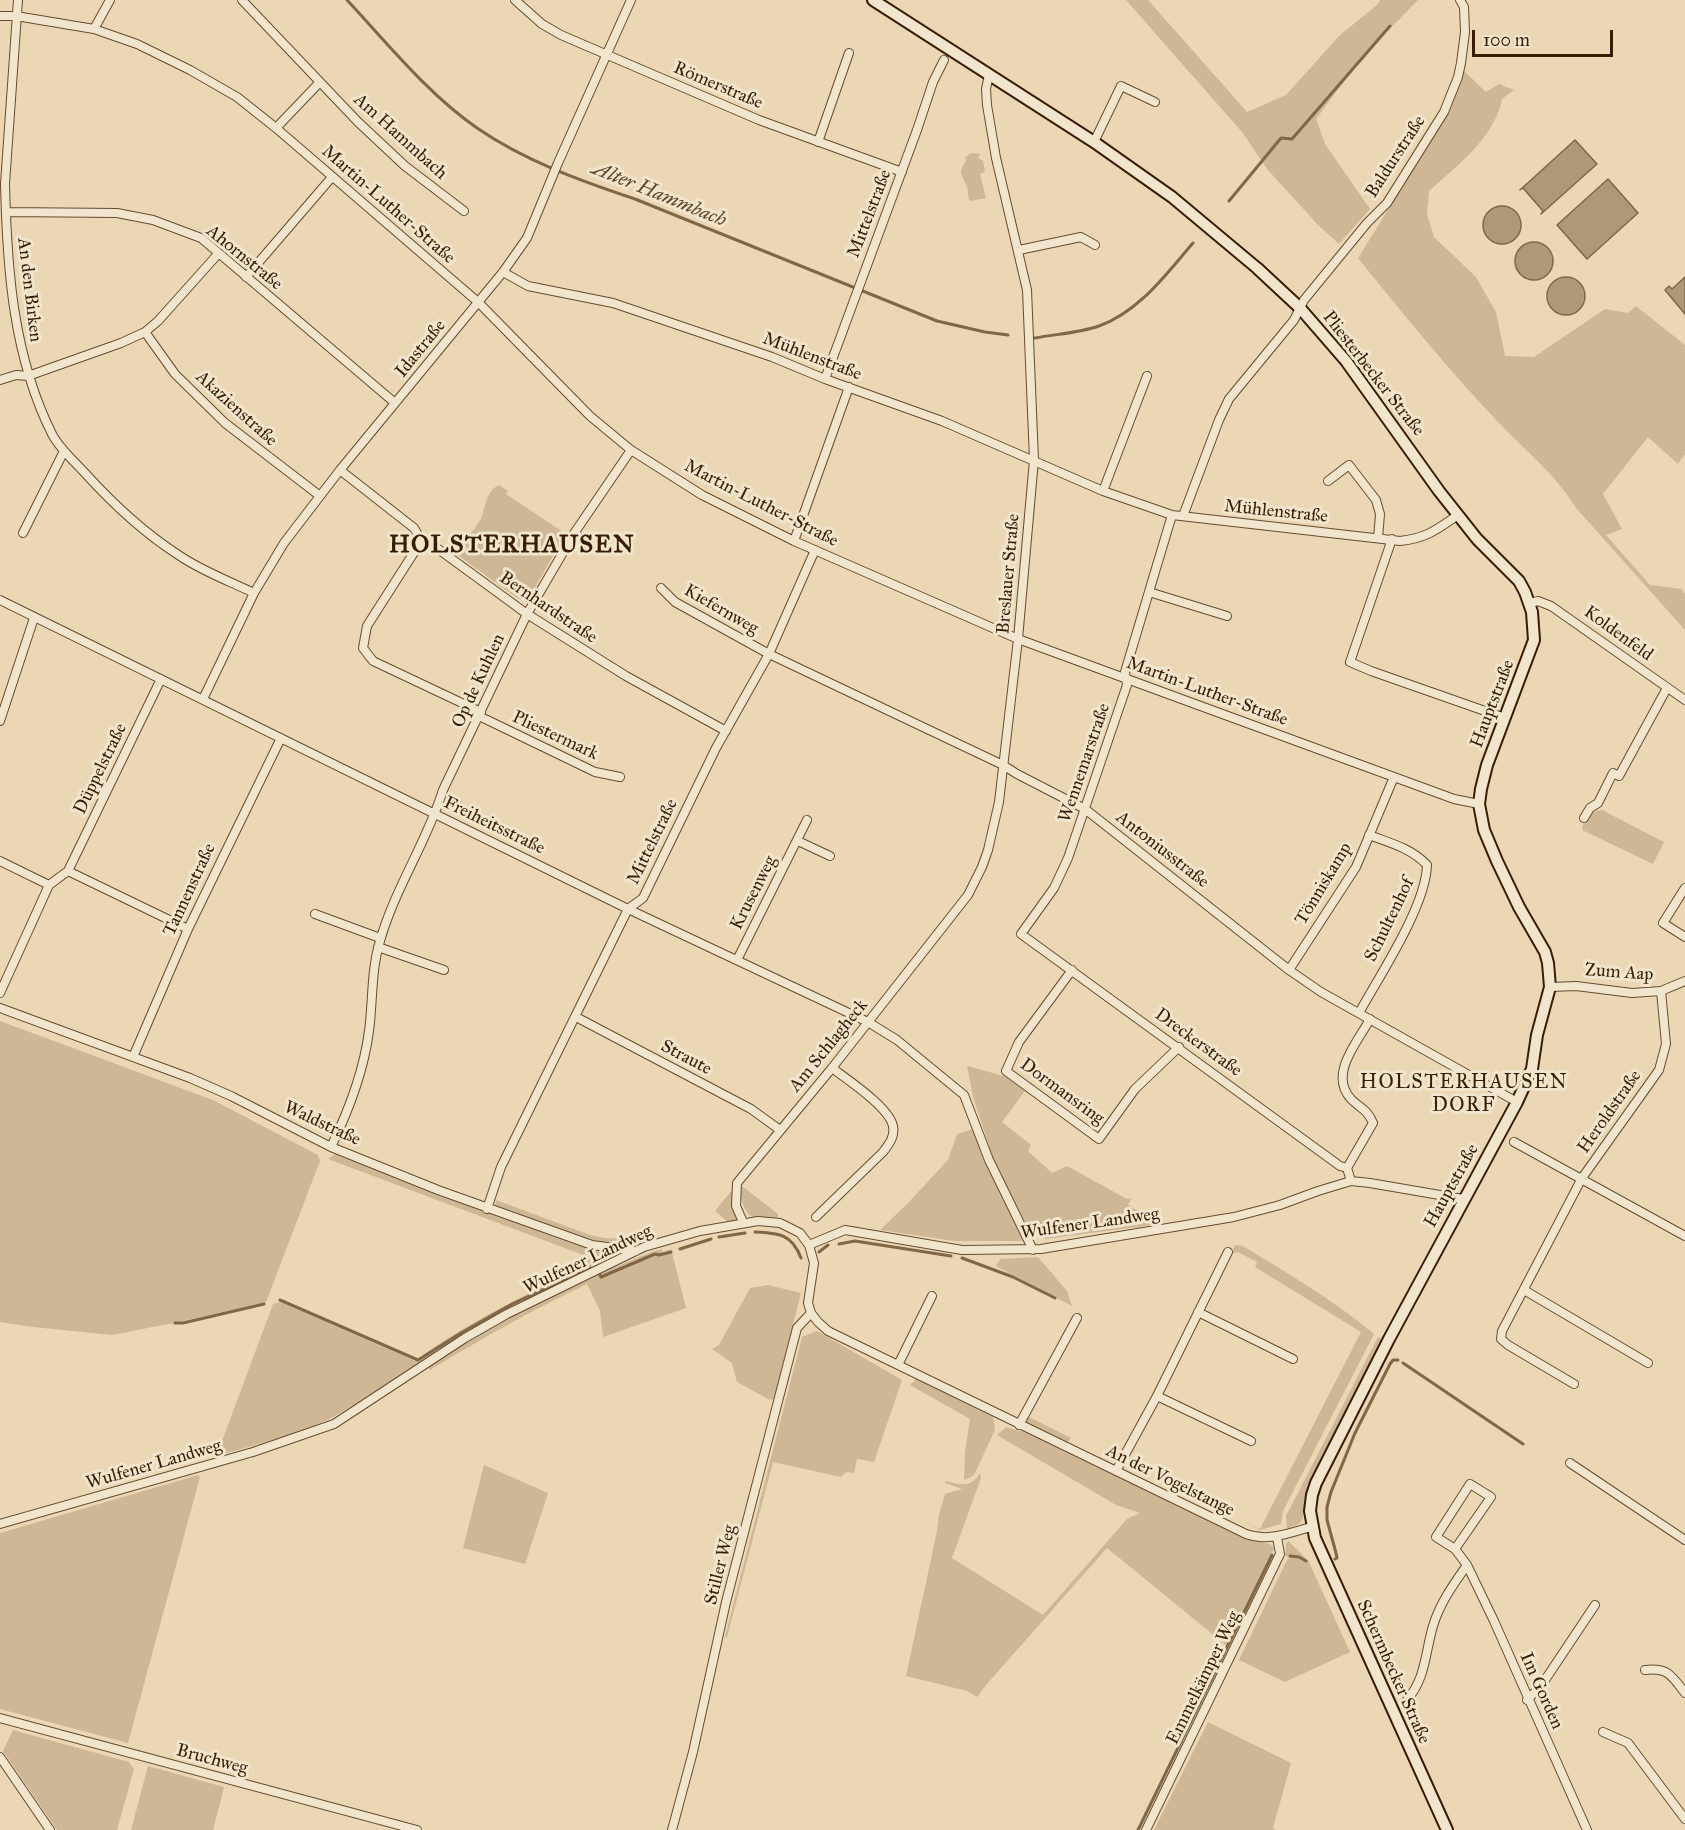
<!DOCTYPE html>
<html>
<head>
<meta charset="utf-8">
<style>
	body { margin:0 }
	#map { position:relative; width:1685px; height:1830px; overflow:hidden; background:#ebd7b3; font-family:"IM FELL Great Primer",serif }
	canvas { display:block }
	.scale { position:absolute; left:1472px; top:30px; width:141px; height:27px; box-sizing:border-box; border:3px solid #381d02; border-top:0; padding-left:8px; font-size:18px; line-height:21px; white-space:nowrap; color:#381d02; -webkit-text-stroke:4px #f2e5ce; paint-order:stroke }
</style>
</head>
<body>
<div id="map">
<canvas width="1685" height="1830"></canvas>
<div class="scale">100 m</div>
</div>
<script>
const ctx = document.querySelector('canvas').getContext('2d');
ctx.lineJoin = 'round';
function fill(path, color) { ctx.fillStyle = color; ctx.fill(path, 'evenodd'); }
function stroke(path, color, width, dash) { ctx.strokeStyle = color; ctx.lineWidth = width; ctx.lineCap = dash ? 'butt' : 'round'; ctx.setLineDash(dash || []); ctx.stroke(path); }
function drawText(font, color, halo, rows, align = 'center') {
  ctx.font = font + ' "IM FELL Great Primer",serif'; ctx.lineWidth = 6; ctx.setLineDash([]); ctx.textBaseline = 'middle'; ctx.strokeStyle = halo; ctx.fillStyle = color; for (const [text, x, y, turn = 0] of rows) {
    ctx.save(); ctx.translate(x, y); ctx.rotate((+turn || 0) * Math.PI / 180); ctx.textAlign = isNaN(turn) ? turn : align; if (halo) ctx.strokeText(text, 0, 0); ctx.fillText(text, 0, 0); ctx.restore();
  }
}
const green = new Path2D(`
	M1126 0H1148L1247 112 1286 95 1339 36 1378 4 1380 0H1418L1364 55 1316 119 1325 144 1370 209 1339 244 1318 225 1268 170 1242 132Z
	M1461 68 1486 92 1499 84 1514 90 1502 99C1495 137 1457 166 1429 191L1427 215 1434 237 1476 277 1496 312 1505 356 1534 357 1605 309 1628 313 1636 306 1685 345V454L1678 464 1648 437 1603 494 1622 529 1606 535 1650 585 1681 589 1685 594V630L1576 508C1555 474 1529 454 1502 426 1451 373 1404 315 1358 258L1396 197 1445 113Z
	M971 153 980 154 978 158 983 161 985 172 980 174 986 198 970 201C967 196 969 193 967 187 962 174 957 174 966 161L965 158Z
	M499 485 508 491 506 494 566 534 530 596 524 600 517 598 455 553C463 543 472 533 479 522 487 510 483 493 499 485Z
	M1602 810 1664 842 1653 864 1582 830C1583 819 1590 811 1602 810Z
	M0 1021 213 1100 318 1155 320 1161 266 1302 183 1321 112 1335 33 1327 0 1322Z
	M967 1066 1004 1076 1025 1091 1002 1122 1031 1145 1028 1151 1052 1173 1067 1166 1127 1199 1132 1198 1128 1205 1159 1224 1045 1239 1034 1234 1023 1218 993 1158 973 1097Z
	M973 1129C987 1167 1002 1202 1024 1236L1022 1241H954L880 1230 907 1204 948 1160 957 1134Z
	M335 1154 564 1240 602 1250 625 1253 547 1291 328 1420 287 1436 220 1455 222 1441 273 1304 280 1302 415 1361C467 1322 527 1294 586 1266V1256L328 1159Z
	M742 1186 778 1214V1219C758 1219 749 1223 742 1201 740 1195 740 1192 742 1186Z
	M732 1190 738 1216 736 1220 729 1223 715 1211Z
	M496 1200 590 1235 604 1238 630 1239 626 1246 591 1241 497 1208 495 1205Z
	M1235 1245 1243 1246C1289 1274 1333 1300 1374 1334L1283 1511 1281 1524 1260 1530 1244 1522 1260 1529 1361 1332 1255 1267 1257 1262 1238 1252 1231 1254Z
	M662 1249 663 1252 671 1249 686 1308 603 1337 600 1311 587 1284C532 1310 481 1339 430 1370L428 1366C484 1329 544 1298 606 1271 624 1264 643 1254 662 1249Z
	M1038 1257 1067 1291 1072 1306 996 1266 1000 1259Z
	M768 1285 801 1293 774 1399 770 1400 737 1382 732 1363 712 1349 719 1345 750 1288Z
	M817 1331 902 1380 874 1462 857 1459 854 1473 846 1472 841 1477 773 1462 727 1637H725L802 1337Z
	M1378 1337 1381 1339 1307 1494 1303 1517 1300 1523 1287 1529 1286 1516Z
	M916 1379 993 1417 995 1430 976 1471 973 1476 964 1480 965 1452 970 1419 910 1385Z
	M1027 1416 1071 1438 1067 1443 1026 1424Z
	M1006 1427 1019 1431H1023L1246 1539 1270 1544 1274 1548 1227 1646 1107 1548 986 1685 977 1697 967 1691 906 1676 937 1531 939 1514 945 1494 962 1489 945 1483 946 1481C961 1485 971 1488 980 1473L981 1478 952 1558 1043 1615 1127 1519 1140 1513 1116 1505 997 1435Z
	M484 1465 548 1493 525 1564 463 1548Z
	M198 1475 200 1477 128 1743 0 1709V1533Z
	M1288 1541 1308 1560 1350 1652 1285 1682 1239 1660 1287 1560 1290 1558 1285 1556 1286 1545Z
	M1208 1722 1291 1763 1273 1828 1276 1830H1154Z
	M13 1730 129 1762 134 1769 117 1830H57L3 1751Z
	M148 1766 224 1787 213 1830H131Z`);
const water = new Path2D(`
	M1575 140 1597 164 1541 214 1543 211 1523 188 1520 190Z
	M1608 179 1638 213 1587 259 1557 225Z
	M1483 225a19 19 0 1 1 38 0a19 19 0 1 1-38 0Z
	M1515 261a19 19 0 1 1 38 0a19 19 0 1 1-38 0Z
	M1685 277V314L1665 290 1669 286 1672 289Z
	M1547 296a19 19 0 1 1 38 0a19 19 0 1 1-38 0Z`);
const stream = new Path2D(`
	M347 0C388 44 428 94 477 128 525 161 581 181 635 199L937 321 985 332 1008 335
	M1229 201 1281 138 1292 139 1390 26
	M1035 338C1056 334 1079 333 1099 326 1139 312 1167 273 1193 243
	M755 1232C779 1233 792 1234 801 1258
	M719 1237 745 1233
	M839 1244 855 1241 951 1256
	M680 1249 711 1239
	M819 1252 828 1245
	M962 1258 1013 1277 1055 1298
	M600 1275 601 1277 655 1254 659 1255 671 1252
	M280 1300 418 1360 461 1333 512 1304 590 1268
	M175 1323H183L264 1304
	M1403 1363 1523 1444
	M1290 1556 1299 1557 1306 1561
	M1335 1559 1337 1558 1336 1553 1327 1520V1507L1331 1492 1355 1433 1390 1364 1393 1360H1398
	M1138 1830 1272 1555`);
const street = new Path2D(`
	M18 0 5 184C7 269 13 356 52 434 59 448 73 460 84 472 112 503 144 533 180 556 202 571 229 581 254 593
	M242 0 358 122 405 166 464 211
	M515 0 542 24 561 35 759 120 902 172
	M0 16H16L94 29 137 44 190 70 237 97 276 128 478 302 590 416 631 450 702 495 794 541 1018 639 1454 799 1479 804
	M94 29 110 0
	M276 128 320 82
	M818 142 849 53
	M1094 142 1121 86 1155 102
	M6 212 117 213 153 220 201 238 395 403
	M1019 250 1081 237 1095 245
	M503 272 528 286 613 303 772 357 825 379 942 421 1103 491 1172 515 1400 541C1427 538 1436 530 1458 515
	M246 277 332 177
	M145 332 175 374 225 423 320 496
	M825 379 917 130 933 82 944 60
	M0 380 16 375 28 376 121 343 145 332 158 321 218 254
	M340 470 414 528 424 545
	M1328 481 1349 465 1376 500 1380 514 1378 538
	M1103 491 1147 376
	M1172 515 1125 672 1127 685 1068 858 1054 888 1021 934 1340 1166 1347 1168 1351 1181
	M1183 516 1219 420 1229 399 1294 320 1304 300 1367 223 1387 203 1444 112 1458 77 1461 63 1465 32 1464 7 1460 0
	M23 533 64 451
	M1392 539 1350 662 1371 671 1505 718
	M794 541 849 387
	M424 545 434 546 527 614 626 676 726 731
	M424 545 419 547 413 554 367 626 363 648 373 661 481 712
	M661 588 675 602 769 654 1003 765 1017 774 1085 809 1289 970 1321 992 1517 1102
	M1149 592 1227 616
	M0 600 628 909 868 1022 897 1040 964 1095 989 1160 1033 1250
	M1530 603 1538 601 1551 606 1685 700
	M203 699 254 593 284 543 340 470 503 272 527 238 558 163 631 0
	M479 716 595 772 620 777
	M0 721 34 618
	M1584 818 1590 808 1598 803 1613 773 1619 776 1667 688
	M798 841 830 856
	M0 861 49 885 68 871 161 679
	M68 871 188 929
	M1685 888 1663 923 1685 937
	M315 914 380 938
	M378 947 444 970
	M737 960 807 820
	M1072 970 1019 1042 1006 1071 1099 1139 1135 1089 1179 1047
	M1289 970 1356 867 1394 777
	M1550 987 1576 986 1632 993 1661 991 1685 981
	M0 993 49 885
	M0 1008 190 1078 231 1096 331 1147 438 1190 592 1245 636 1251
	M1359 1013C1380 975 1426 906 1427 865 1411 848 1390 843 1369 835
	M576 1017 751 1109 780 1130
	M133 1057 188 929 281 738
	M1514 1142 1685 1236
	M331 1147C348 1112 364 1070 369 1031 373 1001 371 970 380 941 395 888 427 842 443 790L527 614 575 532 631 450
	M1347 1168 1373 1123C1367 1109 1361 1109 1351 1099 1328 1074 1358 1042 1370 1019
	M487 1209 501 1167 628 909 643 898 716 748 769 654 815 550
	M816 1217 883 1152C889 1144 895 1137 893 1126 889 1107 848 1080 832 1068
	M743 1222 736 1206 737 1183 832 1068 968 895 982 867 988 850 999 802 1018 639 1034 460 1027 290 996 158 987 105 986 89 989 75
	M809 1245 845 1230 962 1250 1041 1249 1234 1217 1280 1205 1318 1191 1351 1181 1370 1183 1463 1199
	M1524 1290 1648 1363
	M1198 1312 1293 1359
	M898 1365 932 1296
	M1574 1384 1508 1345 1501 1339 1502 1331 1582 1178 1659 1070 1666 1044 1661 991
	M1157 1396 1251 1441
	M1019 1425 1077 1318
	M1570 1463 1685 1540
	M1116 1471 1157 1396 1228 1252
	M0 1524 253 1452 334 1424 465 1338 507 1314 644 1247 700 1231 758 1221 780 1223 800 1233 809 1245 814 1263 808 1303 811 1313 818 1322 828 1331 1246 1534C1268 1542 1289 1533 1311 1527
	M1455 1549 1491 1497 1470 1484 1436 1537 1455 1549 1467 1565 1494 1621 1587 1830
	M1645 1670C1668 1667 1672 1676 1685 1693
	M1407 1700C1426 1678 1425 1653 1433 1626 1440 1603 1453 1585 1467 1565
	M1527 1700 1541 1686 1595 1605
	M0 1718 417 1830
	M1603 1732 1628 1743 1685 1819
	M0 1757 50 1830
	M672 1830 693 1752 726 1602 797 1328 811 1313
	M1146 1830 1280 1554 1277 1537`);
const secondary = new Path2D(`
	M873 0 1094 142 1172 197 1257 268 1300 308 1346 361 1439 491 1477 539 1519 581 1525 592 1532 612 1534 640 1487 765 1481 789 1479 804 1484 830 1497 861 1519 907 1545 952 1548 963 1550 987 1537 1035 1532 1069 1517 1102 1389 1339 1316 1483 1312 1495 1310 1511 1315 1538 1447 1830`);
const streetNames = [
	["Römerstraße",718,86,23],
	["Am Hammbach",400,137,42],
	["Baldurstraße",1396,157,-57],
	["Martin-Luther-Straße",388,205,41],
	["Mittelstraße",870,214,-69],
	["Ahornstraße",244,258,39],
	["An den Birken",29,290,83],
	["Idastraße",421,349,-51],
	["Mühlenstraße",812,357,21],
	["Pliesterbecker Straße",1373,374,52],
	["Akazienstraße",236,409,42],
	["Martin-Luther-Straße",761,504,27],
	["Mühlenstraße",1276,512,6],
	["Breslauer Straße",1009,574,-85],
	["Bernhardstraße",548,608,34],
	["Kiefernweg",721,610,30],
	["Koldenfeld",1618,634,36],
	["Op de Kuhlen",479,681,-65],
	["Martin-Luther-Straße",1207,692,20],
	["Hauptstraße",1493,704,-69],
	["Pliestermark",555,736,25],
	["Wennemarstraße",1085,763,-71],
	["Düppelstraße",101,769,-64],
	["Freiheitsstraße",494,826,26],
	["Mittelstraße",653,842,-64],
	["Antoniusstraße",1162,850,38],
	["Tönniskamp",1324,884,-59],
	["Tannenstraße",190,890,-65],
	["Krusenweg",754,893,-63],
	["Schultenhof",1390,920,-64],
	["Zum Aap",1619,973,4],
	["Dreckerstraße",1198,1043,36],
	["Am Schlagheck",829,1046,-51],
	["Straute",686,1058,28],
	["Dormansring",1062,1092,36],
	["Heroldstraße",1610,1112,-55],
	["Waldstraße",322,1124,25],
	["Hauptstraße",1452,1186,-61],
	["Wulfener Landweg",1090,1224,-8],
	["Wulfener Landweg",588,1260,-25],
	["Wulfener Landweg",154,1465,-16],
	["An der Vogelstange",1170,1481,26],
	["Stiller Weg",721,1565,-76],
	["Schermbecker Straße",1393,1672,66],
	["Emmelkämper Weg",1204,1678,-64],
	["Im Gorden",1541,1691,66],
	["Bruchweg",212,1760,15]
];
const waterNames = [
	["Alter Hammbach",659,195,22]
];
const neighbourhoodNames = [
	["HOLSTERHAUSEN",1464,1083],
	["DORF",1464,1106]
];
const districtNames = [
	["HOLSTERHAUSEN",512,546]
];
fill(green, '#cdb795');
fill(water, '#ae9877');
stroke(water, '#7f6748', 1.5);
stroke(stream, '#7f6748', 3);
stroke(street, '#654c2e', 10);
stroke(secondary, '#381d02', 14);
stroke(street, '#f2e5ce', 8);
stroke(secondary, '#f2e5ce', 10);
drawText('18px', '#381d02', '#f2e5ce', streetNames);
drawText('italic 20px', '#61482b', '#f2e5ce', waterNames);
ctx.letterSpacing = '1.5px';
drawText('20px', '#381d02', '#f2e5ce', neighbourhoodNames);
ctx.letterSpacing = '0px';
ctx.letterSpacing = '1.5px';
drawText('bold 24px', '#381d02', '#f2e5ce', districtNames);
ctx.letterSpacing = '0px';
</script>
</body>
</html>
